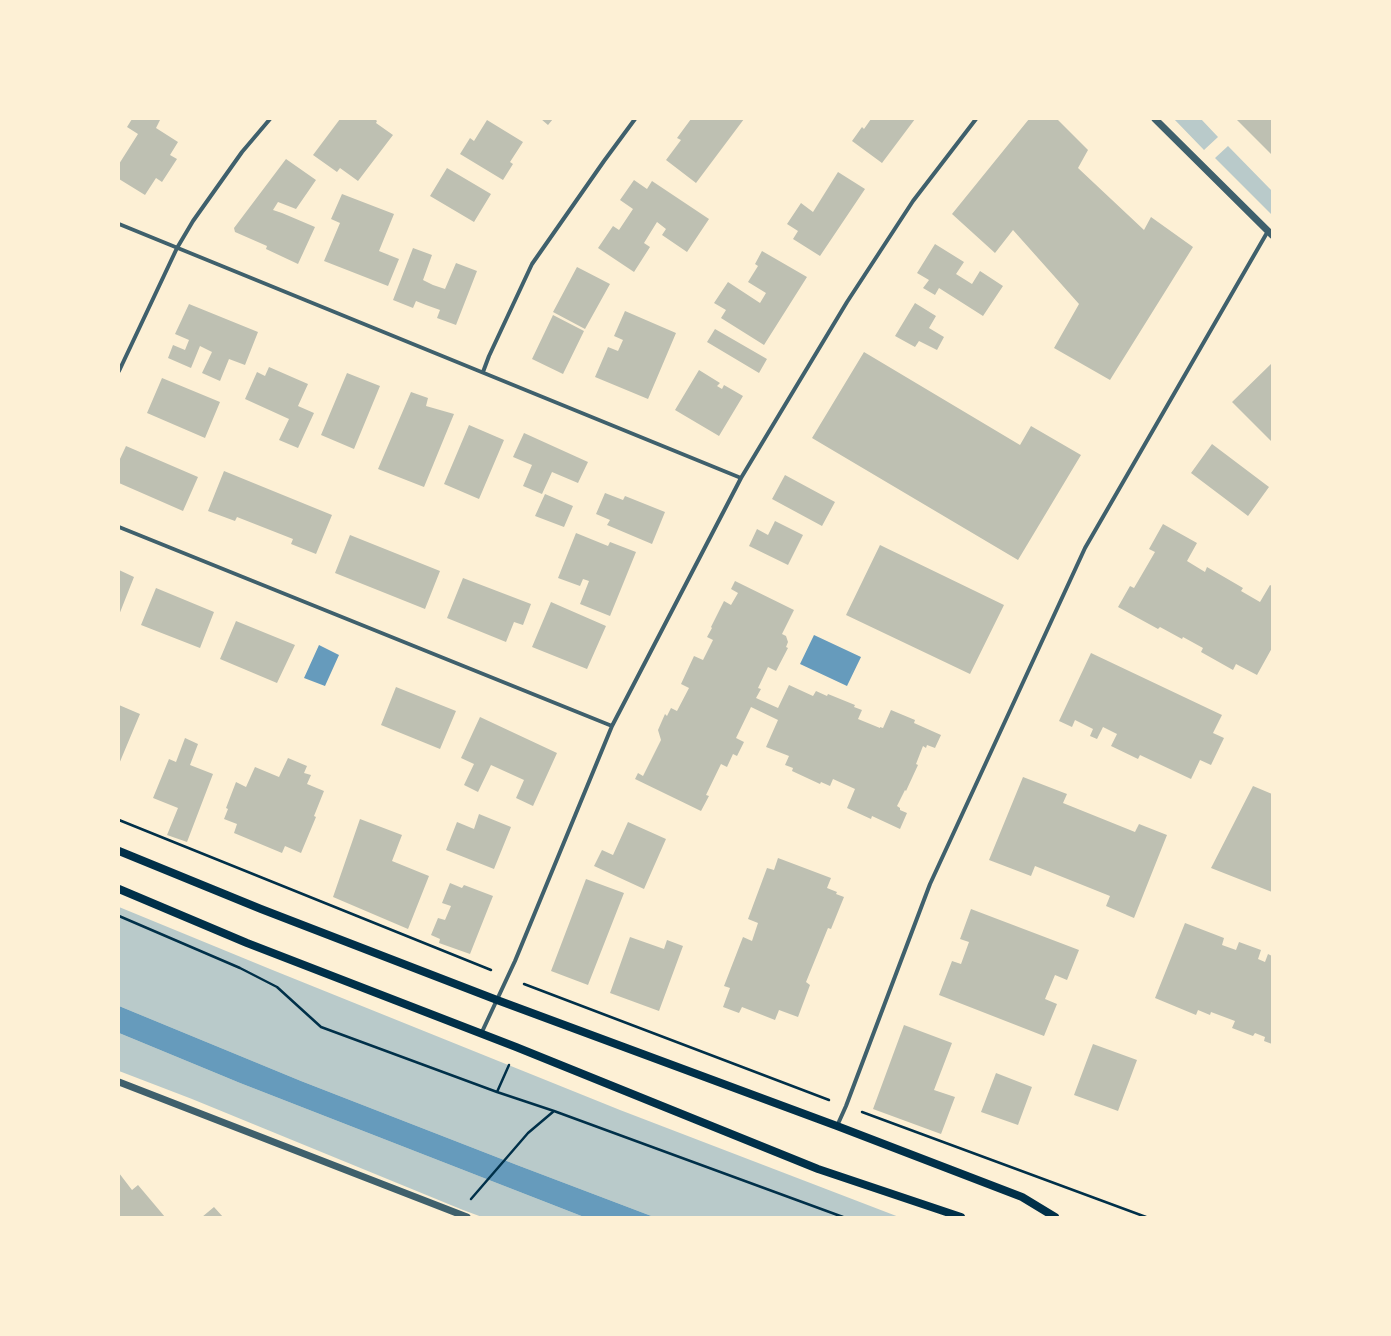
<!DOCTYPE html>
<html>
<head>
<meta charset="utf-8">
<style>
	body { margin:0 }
	#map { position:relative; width:1391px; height:1336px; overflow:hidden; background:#fdf0d5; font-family:Bitter,serif }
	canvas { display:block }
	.frame { position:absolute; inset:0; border:120px solid #fdf0d5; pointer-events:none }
</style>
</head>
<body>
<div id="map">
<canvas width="1391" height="1336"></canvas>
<div class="frame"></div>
</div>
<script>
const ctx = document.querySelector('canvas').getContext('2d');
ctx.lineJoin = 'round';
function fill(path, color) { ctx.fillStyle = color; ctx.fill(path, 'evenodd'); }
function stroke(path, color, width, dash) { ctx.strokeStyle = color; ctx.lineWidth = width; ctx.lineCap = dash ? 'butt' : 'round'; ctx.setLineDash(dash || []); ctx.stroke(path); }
const green = new Path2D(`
	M1174 119H1201L1218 137 1204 150Z
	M1228 146 1272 191V215L1215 158Z
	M119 907 270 969 620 1110 899 1217H654L517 1165 301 1081 119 1006Z
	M119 1033 240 1083 584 1217H482L463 1210 192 1099 119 1071Z`);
const water = new Path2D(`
	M814 635 861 657 847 686 800 664Z
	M319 645 339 655 325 686 304 678Z
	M119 1006 301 1081 517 1165 654 1217H584L240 1083 119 1033Z`);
const building = new Path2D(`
	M132 119H158L160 120 156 128 178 142 170 155 177 159 162 182 156 178 145 195 119 179V164L138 134 127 127Z
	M340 119H375L377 121 376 123 393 135 358 181 340 168 337 172 313 155Z
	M541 119H553L548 125Z
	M691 119H744L696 183 666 160 681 140 677 138Z
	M871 119H915L882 163 852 141 862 127 864 129Z
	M1029 119H1057L1088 150 1078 168 1144 230 1151 217 1193 247 1110 380 1054 348 1079 304 1013 230 995 253 952 214Z
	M1236 119H1272V155Z
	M487 120 523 142 510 162 513 164 503 180 460 154 470 138 474 141Z
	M286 159 316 180 296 209 278 202 273 210 282 213 315 227 298 264 266 249 267 246 235 232 234 228Z
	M447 168 491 194 474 222 430 196Z
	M838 172 865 189 820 256 793 239 798 231 787 224 801 203 813 212Z
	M634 180 647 189 652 181 709 219 687 252 662 235 666 229 657 222 644 243 650 247 634 272 598 248 613 226 619 230 633 209 620 200Z
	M342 194 394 214 379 251 399 259 388 286 324 261 340 223 331 219Z
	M935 244 964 262 956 274 972 284 980 271 1003 286 983 316 939 288 935 295 923 288 929 280 917 273Z
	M413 248 432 255 423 280 433 285 445 289 456 263 477 271 456 325 437 318 440 310 426 305 416 301 413 308 393 300Z
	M762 251 807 277 764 345 721 318 726 310 714 303 728 282 760 303 766 293 748 282 758 266 755 264Z
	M577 267 610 284 585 329 553 312Z
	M915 303 936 316 929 328 944 337 937 350 919 341 915 347 895 336Z
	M189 304 258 332 245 365 229 359 220 381 202 373 212 352 200 346 191 368 168 358 173 345 185 350 189 340 175 334Z
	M625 311 676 333 648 399 595 377 608 347 618 351 623 340 614 336Z
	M553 315 584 331 563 374 532 359Z
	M715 329 767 359 759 373 707 342Z
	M864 352 1020 445 1031 426 1081 455 1018 560 812 438Z
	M1272 363V442L1232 402Z
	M269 367 308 384 298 406 314 413 298 448 279 440 289 419 245 399 257 372 265 376Z
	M699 370 720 383 717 386 722 389 724 385 743 396 719 436 675 410Z
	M347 373 380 386 354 449 321 435Z
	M162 378 220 402 205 438 147 413Z
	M411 392 428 398 426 406 454 414 424 487 378 469Z
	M469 425 504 440 479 499 444 484Z
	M524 433 588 462 578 483 552 472 542 494 523 486 532 465 513 457Z
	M1212 444 1269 487 1248 516 1191 473Z
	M126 446 198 477 183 511 119 483V461Z
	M224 471 332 515 316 554 291 544 293 539 237 517 235 521 208 511Z
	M785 475 835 502 822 526 772 499Z
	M605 493 623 500 625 496 665 512 652 544 607 525 610 520 596 514Z
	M545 494 573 506 564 527 535 516Z
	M775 521 803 535 788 565 749 546 757 529 768 535Z
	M1163 524 1197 543 1187 561 1205 572 1207 567 1243 588 1241 591 1260 602 1270 585 1272 586V648L1257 675 1236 664 1233 670 1201 652 1203 648 1183 637 1182 639 1160 627 1158 629 1118 607 1130 586 1134 588 1155 552 1149 549Z
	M576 533 608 546 610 542 636 552 610 616 580 604 589 581 583 579 580 586 558 578Z
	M350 535 440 571 425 609 335 573Z
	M880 545 1004 605 970 674 846 615Z
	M119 570 134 577 119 615Z
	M463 578 531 604 523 625 514 622 506 642 447 618Z
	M735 581 794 610 782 634 786 636 788 642 786 647 788 648 776 671 768 667 758 688 761 689 756 698 778 708 789 685 813 696 816 691 827 696 828 694 855 705 854 707 862 710 858 719 880 728V727L883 728 891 710 915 720 914 723 941 735 935 748 927 745 926 748 923 746 916 764 918 765 906 791 905 790 897 806 900 808V810L907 813 900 829 872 816 871 819 847 808 855 789 833 779 830 786 821 782 820 784 792 771 793 768 785 765 789 756 766 747 778 720 751 707 736 738 744 742 737 756 733 754 727 767 721 764 706 795 709 796 701 811 635 779 638 773 643 776 661 740 658 730 665 714 667 716 671 708 677 711 689 688 681 684 694 656 703 660 713 640 707 637 712 628 711 627 724 601 731 605 738 593 731 589Z
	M156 588 214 612 200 648 141 625Z
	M551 602 606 626 587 669 532 647Z
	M236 621 295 645 277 683 220 659Z
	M1091 653 1222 715 1213 733 1224 738 1211 765 1200 760 1191 779 1140 755 1138 759 1111 746 1117 734 1103 727 1097 739 1090 736 1093 729 1075 720 1072 727 1059 721Z
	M396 687 456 711 440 749 381 725Z
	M119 705 140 714 119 764Z
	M480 717 557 753 533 806 516 798 524 780 491 765 478 792 464 785 474 764 461 758Z
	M185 738 198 744 190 765 213 774 187 842 167 835 178 808 153 798 169 759 176 762Z
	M288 758 307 766 304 773 311 775 307 784 324 791 314 816 316 817 301 853 285 846 282 853 234 833 237 824 224 819 228 809 226 808 236 782 246 787 255 767 279 777Z
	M1023 777 1067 794 1063 803 1135 832 1139 824 1167 835 1134 918 1106 906 1110 896 1035 866 1031 876 989 860Z
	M1253 786 1272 794V892L1211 868Z
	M479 814 511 827 494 869 446 850 457 822 474 829Z
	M360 819 402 835 392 861 429 876 408 929 333 897Z
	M628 822 666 839 644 889 594 866 602 850 613 855Z
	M778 858 831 878 827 888 837 892 836 894 844 897 831 929 828 928 806 982 810 985 798 1017 779 1010 775 1020 742 1007 739 1013 723 1007 730 988 724 986 743 937 752 941 758 923 748 919 767 868 774 870Z
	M586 879 624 893 588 985 551 971Z
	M450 883 462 888 464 885 493 896 470 954 439 943 440 939 431 935 438 918 445 920 451 906 442 903Z
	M971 909 1079 950 1067 980 1055 975 1045 999 1057 1004 1044 1036 939 995 952 961 961 964 969 942 960 939Z
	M1185 923 1224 938 1222 945 1236 950 1239 942 1261 950 1258 959 1265 962 1268 954 1272 956V1044L1264 1041 1265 1037 1255 1033 1253 1036 1232 1028 1235 1021 1211 1012 1210 1015 1198 1010 1196 1015 1155 998Z
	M630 937 664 949 667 940 683 946 659 1011 610 993Z
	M904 1025 952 1043 934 1090 955 1097 941 1134 873 1109Z
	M1093 1044 1137 1060 1118 1111 1074 1095Z
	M996 1073 1032 1087 1018 1125 981 1112Z
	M119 1173 132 1190 138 1185 165 1217H119Z
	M214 1207 223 1217H202Z`);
const path = new Path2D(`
	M119 820 491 970
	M119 916 240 968 277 987 321 1027 497 1092 554 1111 843 1217
	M524 984 829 1100
	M497 1092 509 1065
	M862 1112 1146 1217
	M471 1199 528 1133 554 1111`);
const minor = new Path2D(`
	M119 224 741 478
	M119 371 177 248 193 221 242 152 270 119
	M483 372 489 356 532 264 604 161 635 119
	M119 527 612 726
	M481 1034 515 961 612 726 741 478 847 302 913 201 976 119
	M837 1126 846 1106 930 884 1085 548 1268 231`);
const tertiary = new Path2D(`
	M1155 119 1272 235
	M119 1082 467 1217`);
const secondary = new Path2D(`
	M119 851 261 909 497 1000 837 1126 1022 1197 1055 1217
	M119 889 247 943 516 1047 818 1169 961 1217`);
fill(green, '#b9caca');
fill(water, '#669bbc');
fill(building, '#bec0b2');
stroke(path, '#003049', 2.5);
stroke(minor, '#3f606c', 4);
stroke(tertiary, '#3f606c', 7);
stroke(secondary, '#003049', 8);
</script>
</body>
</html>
